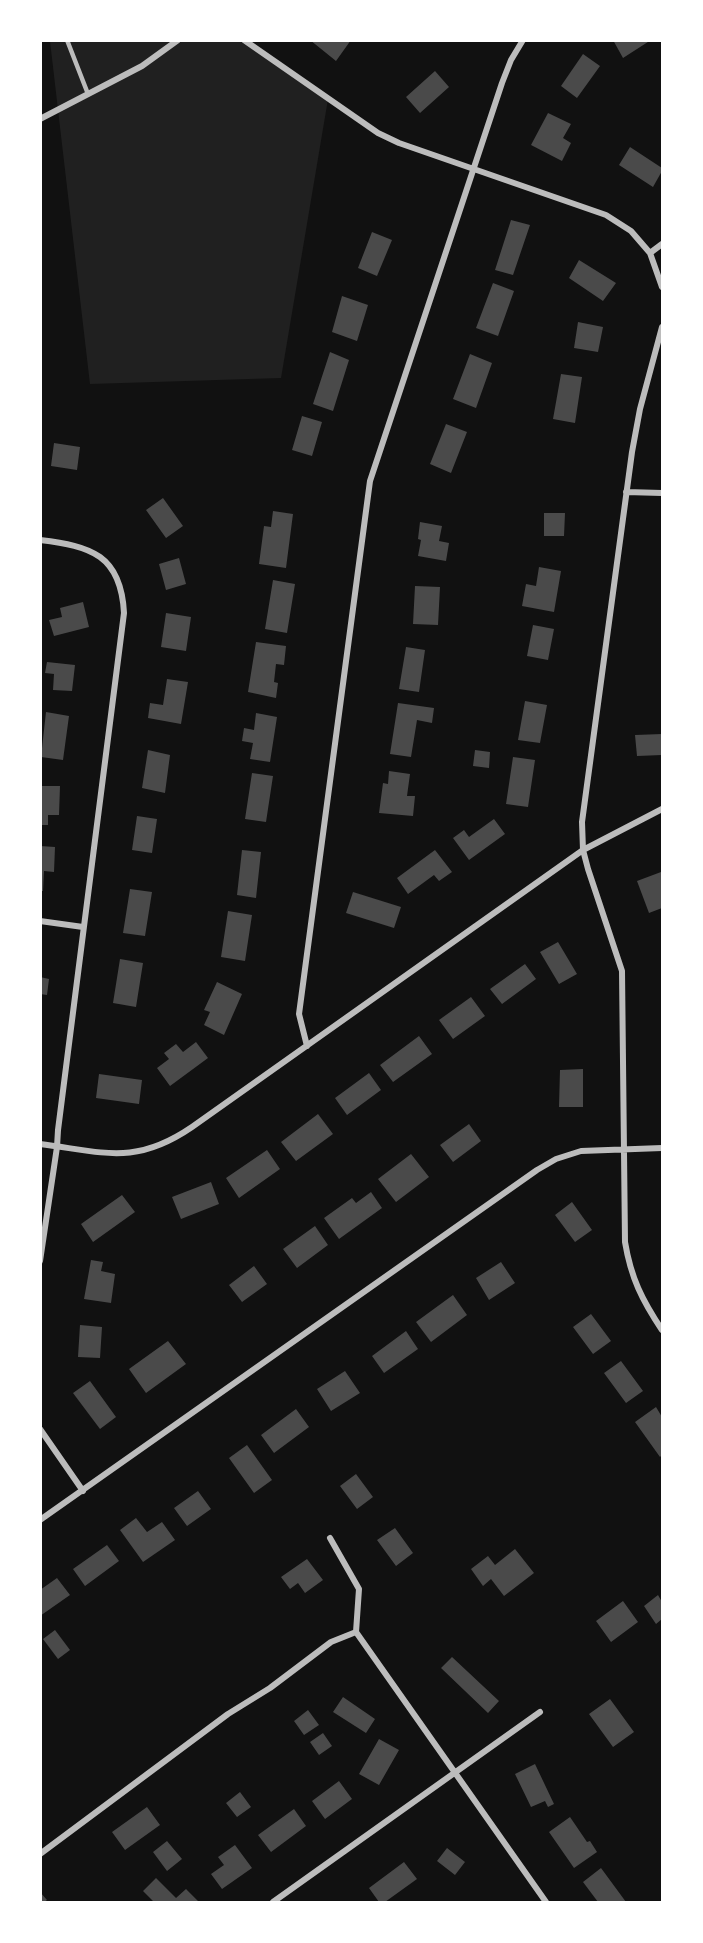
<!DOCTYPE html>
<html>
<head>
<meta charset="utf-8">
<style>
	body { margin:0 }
	#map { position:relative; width:703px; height:1943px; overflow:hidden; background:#111; font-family:"Golos Text",sans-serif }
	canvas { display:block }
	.frame { position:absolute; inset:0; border:42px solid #fff; pointer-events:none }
</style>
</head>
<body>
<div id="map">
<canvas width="703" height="1943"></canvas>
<div class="frame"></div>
</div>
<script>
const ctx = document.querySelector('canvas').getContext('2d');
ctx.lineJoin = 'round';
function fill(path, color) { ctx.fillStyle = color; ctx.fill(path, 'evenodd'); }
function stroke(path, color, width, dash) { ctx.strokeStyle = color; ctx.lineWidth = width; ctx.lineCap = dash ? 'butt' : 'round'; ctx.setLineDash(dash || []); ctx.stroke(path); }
const green = new Path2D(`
	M50 41H244L328 99 281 378 90 384Z`);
const building = new Path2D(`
	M310 40H351L336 61Z
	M613 40H651L623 58Z
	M583 54 600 66 577 98 561 86Z
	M435 71 449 87 420 113 406 97Z
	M548 113 571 124 563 138 571 143 562 161 531 145Z
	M630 147 662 168V171L653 187 619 165Z
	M511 220 530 225 513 275 495 270Z
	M372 232 392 240 377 276 358 268Z
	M579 260 616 283 603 301 569 278Z
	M493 283 514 291 498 336 476 328Z
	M342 296 368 305 357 341 332 332Z
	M578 322 603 327 598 352 574 348Z
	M330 352 349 360 333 411 313 404Z
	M470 354 492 363 476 408 453 399Z
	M561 374 582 377 575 423 553 419Z
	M302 416 322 422 312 456 292 450Z
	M446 424 467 432 451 473 430 464Z
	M54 443 80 447 77 470 51 466Z
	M163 498 183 526 166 538 146 510Z
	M273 511 293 514 286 568 259 564 264 526 271 527Z
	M544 513H565L564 536H544Z
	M420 522 442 526 439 541 449 543 446 561 418 556 421 540 418 539Z
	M179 558 186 584 166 590 159 564Z
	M539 567 561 571 554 612 522 606 526 584 536 586Z
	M273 580 295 584 287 633 265 629Z
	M415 586 440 587 438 625 413 624Z
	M83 602 89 627 54 636 49 620 62 617 60 608Z
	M166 613 191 617 186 651 161 647Z
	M533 625 554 629 548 660 527 656Z
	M256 642 286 646 284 665 276 664 274 682 278 683 276 698 248 692Z
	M406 647 425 650 419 692 399 689Z
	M47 662 75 665 72 691 53 690 54 674 45 673Z
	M167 679 188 682 181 724 148 718 150 703 163 705Z
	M525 701 547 705 540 743 518 740Z
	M398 703 434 708 432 723 417 720 411 757 390 754Z
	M46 712 69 716 63 760 41 757Z
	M256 713 277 717 270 762 250 759 253 743 242 741 244 728 254 730Z
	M662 734V755L637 756 635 735Z
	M148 750 170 755 165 793 142 788Z
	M475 750 490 752 489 768 473 766Z
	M513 757 535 760 528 807 506 804Z
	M389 771 410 774 407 796H415L413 816 379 813 383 783 388 784Z
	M252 773 273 776 266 822 245 819Z
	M40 786H60L59 815H48V825H40Z
	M137 816 157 819 152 853 132 850Z
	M494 819 505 834 469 860 453 838 464 830 469 837Z
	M40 846 55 847 54 872 44 871 43 891H40Z
	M242 850 261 852 256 898 237 895Z
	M435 850 452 872 439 881 434 875 408 894 397 878Z
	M661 872 662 908 649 913 637 881Z
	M130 889 152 892 145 936 123 933Z
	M353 892 401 907 394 928 346 913Z
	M228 911 252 915 245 961 221 957Z
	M558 942 577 974 559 984 540 952Z
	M120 959 143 963 136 1007 113 1003Z
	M525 964 536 979 502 1004 490 989Z
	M40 977 49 979 47 995 40 994Z
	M217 982 242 994 224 1035 204 1025 210 1012 204 1010Z
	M471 997 485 1016 453 1039 439 1020Z
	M419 1036 432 1054 393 1082 380 1065Z
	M196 1042 208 1058 170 1086 157 1068 169 1059 164 1053 176 1044 183 1052Z
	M583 1069V1107H559L560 1070Z
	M369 1073 381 1090 347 1115 335 1098Z
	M99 1074 142 1080 139 1104 96 1098Z
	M318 1114 333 1134 296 1161 281 1142Z
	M469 1124 481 1141 453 1162 440 1145Z
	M267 1150 280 1169 239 1198 226 1178Z
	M411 1154 429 1177 396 1202 378 1179Z
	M211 1182 219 1204 181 1219 172 1197Z
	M371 1192 382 1208 339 1239 324 1218 352 1198 356 1203Z
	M122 1195 135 1212 93 1242 81 1224Z
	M572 1202 592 1230 575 1242 555 1215Z
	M315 1226 328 1245 297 1268 283 1249Z
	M91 1260 103 1262 101 1271 115 1274 111 1303 84 1299Z
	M501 1262 515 1283 489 1300 476 1278Z
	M254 1266 267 1284 242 1302 229 1285Z
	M453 1295 467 1315 431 1342 416 1322Z
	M591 1314 611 1341 593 1354 573 1327Z
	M80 1325 102 1327 100 1358 78 1357Z
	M406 1331 418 1349 384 1373 372 1356Z
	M168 1341 186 1364 146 1393 129 1369Z
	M621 1361 643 1391 626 1403 604 1373Z
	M345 1371 360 1393 331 1411 317 1389Z
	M90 1381 116 1417 100 1429 73 1393Z
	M656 1407 662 1417V1455L660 1457 635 1422Z
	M296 1409 309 1427 274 1453 261 1435Z
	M247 1445 272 1480 254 1493 229 1458Z
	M356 1474 373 1497 357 1509 340 1486Z
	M198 1491 211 1509 187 1526 174 1508Z
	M136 1518 147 1532 162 1522 175 1540 143 1562 120 1530Z
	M395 1528 413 1553 396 1566 377 1540Z
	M107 1545 119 1561 85 1586 73 1569Z
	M515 1549 534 1573 504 1596 491 1579 483 1586 471 1569 488 1556 495 1565Z
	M307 1559 323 1580 305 1593 298 1583 290 1589 281 1577Z
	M57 1578 70 1595 40 1616V1590Z
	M658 1595 662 1602V1619L656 1624 644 1606Z
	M623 1601 638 1622 611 1642 596 1621Z
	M55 1630 70 1650 58 1659 43 1639Z
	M452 1657 499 1701 488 1713 441 1668Z
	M343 1697 375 1719 366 1733 333 1712Z
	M610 1699 634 1732 613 1747 589 1714Z
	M308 1710 319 1725 304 1735 294 1721Z
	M323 1733 332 1746 319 1755 310 1742Z
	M379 1739 399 1750 379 1785 359 1774Z
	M535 1764 554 1804 548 1807 545 1801 531 1807 515 1774Z
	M339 1781 352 1799 325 1819 312 1801Z
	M240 1792 251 1807 237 1817 226 1803Z
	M147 1807 160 1825 125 1850 112 1832Z
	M294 1809 306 1826 271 1852 258 1835Z
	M570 1817 587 1842 590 1841 597 1852 574 1868 549 1832Z
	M167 1841 182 1859 167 1871 153 1852Z
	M235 1845 252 1868 222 1889 211 1874 224 1865 218 1857Z
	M447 1848 465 1862 455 1875 437 1861Z
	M404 1862 417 1879 385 1902H379L369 1888Z
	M601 1868 626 1902H598L583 1882Z
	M156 1878 176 1898 186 1889 199 1902H154L143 1891Z
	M40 1892 47 1900 44 1902H40Z`);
const service = new Path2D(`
	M67 40 88 94`);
const minor = new Path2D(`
	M244 40 378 133 399 143 606 215 631 231 650 253 662 287
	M40 119 142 66 178 40
	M650 253 662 244
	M662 327 640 409 632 452 582 822 583 850 588 869 622 971 625 1242C631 1278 642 1300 662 1330
	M626 492 662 493
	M40 540C91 546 121 555 124 613L58 1130 57 1147 40 1261
	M40 921 83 927
	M307 1046 299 1014 370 481 502 83 511 60 523 40
	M40 1144C104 1152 135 1166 192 1127L583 850 662 809
	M40 1429 83 1491
	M40 1520 537 1170 556 1159 581 1151 662 1148
	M330 1538 359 1589 356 1632 546 1902
	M40 1854 228 1714 270 1688 331 1642 356 1632
	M273 1902 540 1712`);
fill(green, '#202020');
fill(building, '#4a4a4a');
stroke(service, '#bcbcbc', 4.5);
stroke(minor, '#bcbcbc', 6);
</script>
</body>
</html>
